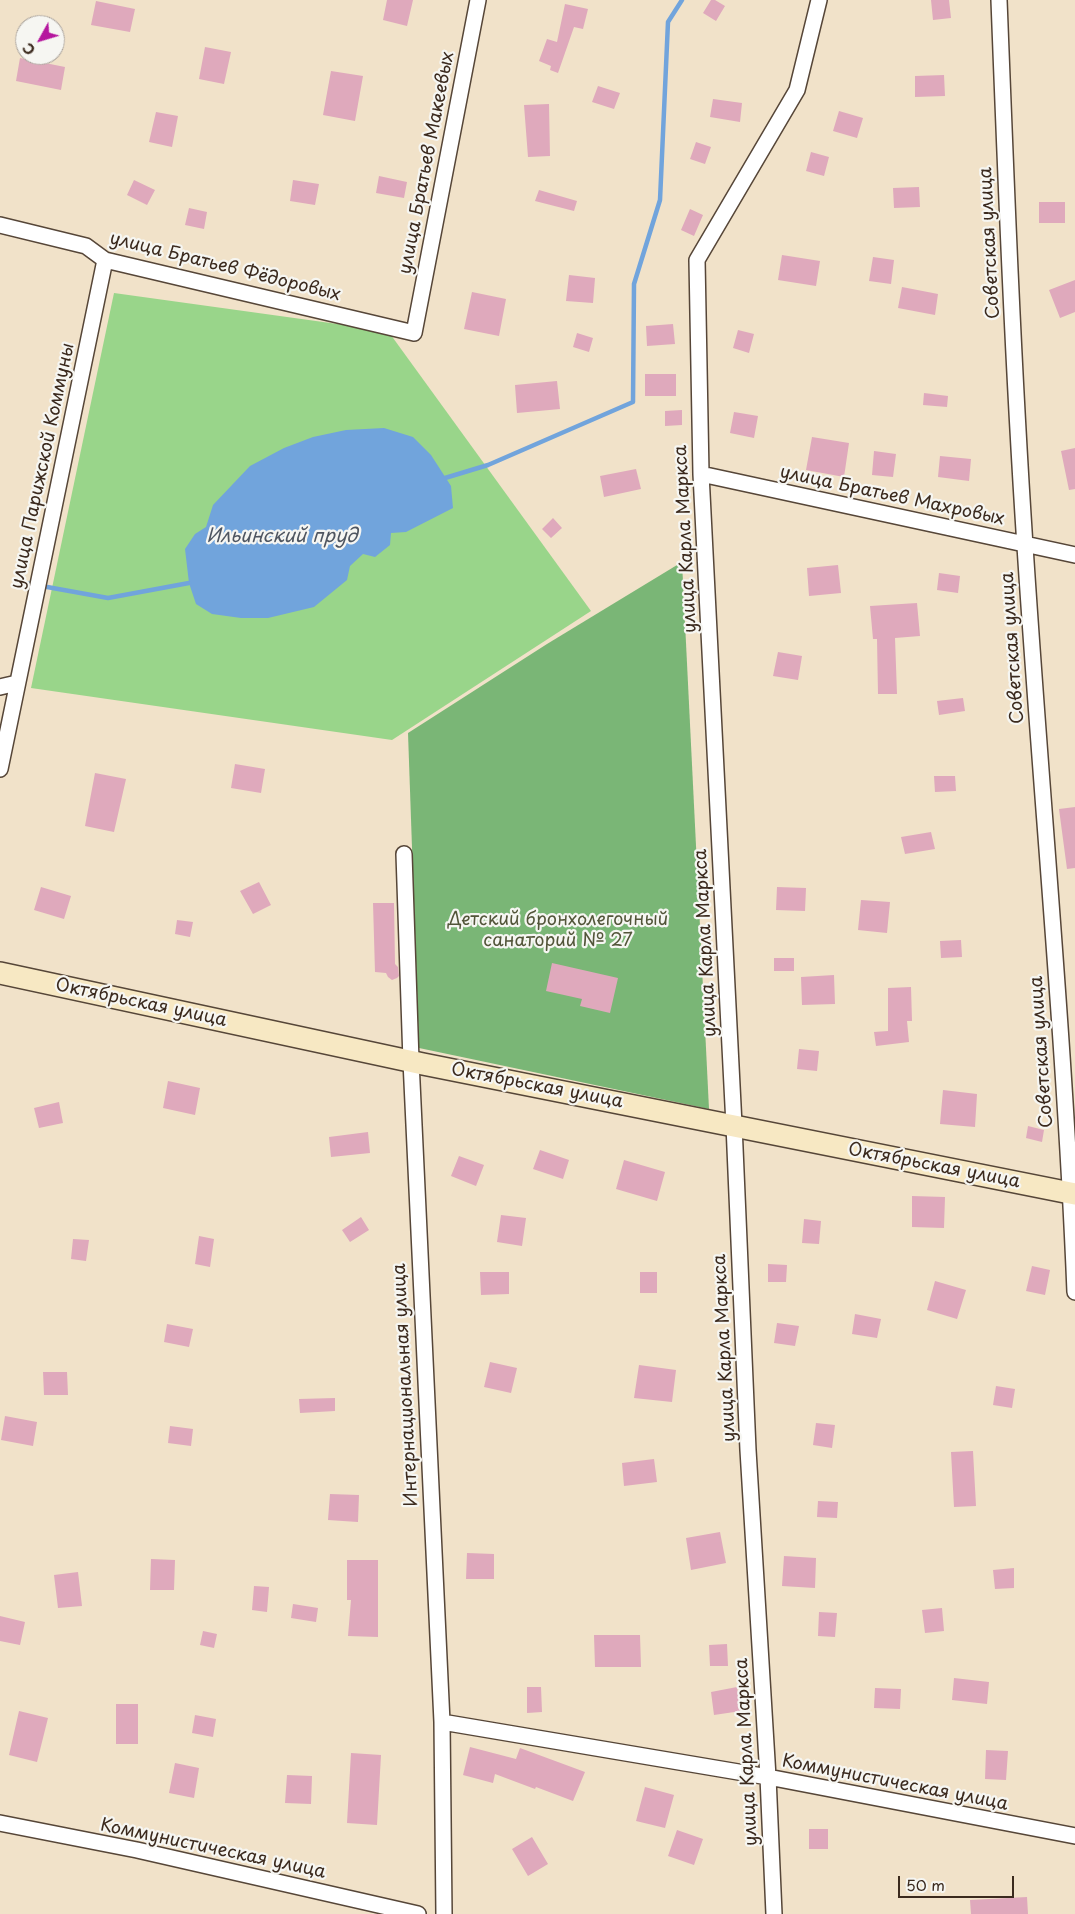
<!DOCTYPE html>
<html>
<head>
<meta charset="utf-8">
<style>
	body { margin:0 }
	#map { position:relative; width:1075px; height:1914px; overflow:hidden; background:#f1e2c9; font-family:"Playpen Sans",sans-serif }
	canvas { display:block }
	.north { position:absolute; left:15px; top:15px; width:50px; height:50px; box-sizing:border-box; background:#f6f6f2; border:1px solid #aba49d; border-radius:50%; rotate:231deg; font-size:14px; font-weight:700; line-height:20px; text-align:center; color:#3b2a1e }
	.north::after { content:''; display:block; margin:auto; width:18px; height:22px; background:#b5179e; clip-path:polygon(50% 0,100% 100%,50% 72%,0 100%) }
	.scale { position:absolute; left:898px; top:1876px; width:116px; height:22px; box-sizing:border-box; border:2px solid #3b2a1e; border-top:0; padding-left:6px; font-size:15px; line-height:18px; white-space:nowrap; color:#3b2a1e; -webkit-text-stroke:4px #f6f6f2; paint-order:stroke }
</style>
</head>
<body>
<div id="map">
<canvas width="1075" height="1914"></canvas>
<div class="north">С</div>
<div class="scale">50 m</div>
</div>
<script>
const ctx = document.querySelector('canvas').getContext('2d');
ctx.lineJoin = 'round';
function fill(path, color) { ctx.fillStyle = color; ctx.fill(path, 'evenodd'); }
function stroke(path, color, width, dash) { ctx.strokeStyle = color; ctx.lineWidth = width; ctx.lineCap = dash ? 'butt' : 'round'; ctx.setLineDash(dash || []); ctx.stroke(path); }
function drawText(font, color, halo, rows, align = 'center') {
  ctx.font = font + ' "Playpen Sans",sans-serif'; ctx.lineWidth = 4.5; ctx.setLineDash([]); ctx.textBaseline = 'middle'; ctx.strokeStyle = halo; ctx.fillStyle = color; for (const [text, x, y, turn = 0] of rows) {
    ctx.save(); ctx.translate(x, y); ctx.rotate((+turn || 0) * Math.PI / 180); ctx.textAlign = isNaN(turn) ? turn : align; if (halo) ctx.strokeText(text, 0, 0); ctx.fillText(text, 0, 0); ctx.restore();
  }
}
const green = new Path2D(`
	M114 293 388 331 591 611 392 740 31 688Z`);
const forest = new Path2D(`
	M682 562 709 1109 419 1048 408 733 547 644Z`);
const water = new Path2D(`
	M384 428 413 437 431 455 451 486 453 508 406 532 391 533 390 545 375 557 363 554 350 566 347 580 314 607 268 618H241L212 614 196 604 189 583 185 549 195 534 206 527 213 505 250 466 284 448 313 437 346 430Z`);
const stream = new Path2D(`
	M445 478 488 465 633 402 634 284 660 200 668 22 682 0
	M25 583 108 598 189 583`);
const building = new Path2D(`
	M387 0H413L407 26 383 20Z
	M711 0H715L725 6 716 21 703 13Z
	M931 0H949L951 18 933 20Z
	M96 1 135 9 130 32 91 25Z
	M565 4 588 9 583 29 574 27 558 73 550 70 551 66 539 61 547 39 557 42Z
	M205 47 231 52 224 84 199 79Z
	M20 58 65 67 61 90 16 81Z
	M331 71 363 76 355 121 323 115Z
	M944 75 945 96 915 97V76Z
	M598 86 620 93 614 109 592 102Z
	M713 99 742 103 740 122 710 117Z
	M549 104 550 156 528 157 524 105Z
	M839 111 863 118 857 138 833 131Z
	M156 112 178 116 172 147 149 142Z
	M696 142 711 147 705 164 690 159Z
	M811 152 829 157 824 176 806 171Z
	M379 176 407 182 404 198 376 193Z
	M134 180 155 190 147 205 127 195Z
	M293 180 319 184 315 205 290 201Z
	M919 187 920 207 894 208 893 188Z
	M539 190 577 201 574 211 535 201Z
	M1039 202H1065V223H1039Z
	M189 208 207 212 204 229 185 225Z
	M690 209 703 215 694 236 681 230Z
	M782 255 820 261 816 286 778 280Z
	M873 257 894 260 891 284 869 281Z
	M569 275 595 278 593 303 566 301Z
	M1075 280V312L1060 318 1049 290Z
	M902 287 938 294 935 315 898 308Z
	M472 292 506 299 499 336 464 329Z
	M673 324 675 344 647 346 646 326Z
	M738 330 754 334 749 353 733 348Z
	M577 333 593 338 589 352 573 347Z
	M645 374H676V396H645Z
	M557 381 560 409 517 413 515 385Z
	M924 393 948 396 947 407 923 405Z
	M682 410V425L665 426V411Z
	M734 412 758 416 754 438 730 433Z
	M812 437 849 443 844 477 806 470Z
	M1075 448V489L1069 490 1061 451Z
	M874 451 896 454 893 477 872 475Z
	M940 456 971 459 969 481 938 477Z
	M636 469 641 489 604 497 600 476Z
	M553 518 562 528 551 538 542 529Z
	M838 565 841 593 809 596 807 568Z
	M939 573 960 576 958 593 937 590Z
	M917 603 920 636 895 638 897 694H878L877 639H873L870 606Z
	M778 652 802 656 798 680 773 676Z
	M963 698 965 711 939 715 937 701Z
	M235 764 265 769 261 793 231 788Z
	M95 773 126 779 114 832 85 826Z
	M934 776H955L956 791 935 792Z
	M1075 807V868L1067 869 1059 809Z
	M931 832 935 849 905 854 901 837Z
	M259 882 271 905 253 914 240 891Z
	M41 887 71 896 64 919 34 910Z
	M777 887 806 888 805 911 776 910Z
	M861 900 890 902 887 933 858 930Z
	M373 903H394L395 964 398 967 399 976 397 978 392 980 388 977 386 973 375 972Z
	M177 920 193 922 190 937 175 934Z
	M961 940 962 957 941 958 940 941Z
	M774 958H794V971H774Z
	M552 963 618 978 610 1013 580 1006 582 999 546 991Z
	M834 975 835 1004 802 1005 801 977Z
	M911 987 912 1021H907L909 1042 876 1046 874 1032 888 1031V988Z
	M799 1049 819 1051 817 1071 797 1069Z
	M168 1081 200 1088 195 1115 163 1108Z
	M943 1090 977 1094 975 1127 940 1124Z
	M59 1102 63 1123 39 1128 34 1108Z
	M1028 1126 1044 1130 1042 1142 1026 1138Z
	M368 1132 370 1153 331 1157 329 1137Z
	M540 1150 569 1160 563 1179 533 1169Z
	M459 1156 484 1165 476 1186 451 1176Z
	M624 1160 665 1172 657 1201 616 1189Z
	M912 1196 945 1197 944 1228 912 1227Z
	M501 1215 526 1218 522 1246 497 1242Z
	M361 1217 369 1230 350 1242 342 1230Z
	M804 1219 821 1221 819 1244 802 1243Z
	M199 1236 214 1239 210 1267 195 1264Z
	M73 1239 89 1240 86 1261 71 1259Z
	M768 1264 787 1265 786 1282H768Z
	M1032 1266 1050 1270 1045 1295 1026 1291Z
	M480 1272H509V1294L481 1295Z
	M640 1272H657V1293H640Z
	M935 1281 966 1290 957 1319 927 1310Z
	M855 1314 881 1319 877 1338 852 1334Z
	M777 1323 799 1326 795 1346 774 1343Z
	M167 1324 193 1329 189 1347 164 1342Z
	M490 1362 517 1368 511 1393 484 1387Z
	M639 1365 676 1370 672 1402 634 1398Z
	M43 1372H67L68 1395H44Z
	M996 1386 1015 1389 1012 1408 993 1405Z
	M335 1398V1411L300 1413 299 1399Z
	M5 1416 37 1422 33 1446 1 1440Z
	M816 1423 835 1425 832 1448 813 1445Z
	M170 1426 193 1429 191 1446 168 1443Z
	M973 1451 976 1506 954 1507 951 1452Z
	M654 1459 657 1482 624 1486 622 1463Z
	M330 1494 359 1495 358 1522 328 1520Z
	M818 1501 838 1502 837 1518 817 1517Z
	M720 1532 726 1563 691 1570 686 1538Z
	M467 1553 494 1554V1579H466Z
	M784 1556 816 1558 815 1588 782 1586Z
	M151 1559 175 1560 174 1590H150Z
	M347 1560H378V1637L348 1636 351 1600H347Z
	M1014 1568V1588L995 1589 993 1570Z
	M78 1572 82 1606 58 1608 54 1575Z
	M254 1586 269 1587 267 1612 252 1610Z
	M293 1604 318 1608 316 1622 291 1618Z
	M942 1608 944 1631 925 1633 922 1610Z
	M819 1612 837 1613 835 1637 818 1636Z
	M0 1616 25 1622 20 1645 0 1641Z
	M203 1631 217 1634 214 1648 200 1645Z
	M594 1635H640L641 1667H595Z
	M727 1644 728 1666H710L709 1645Z
	M954 1678 989 1682 987 1704 952 1700Z
	M527 1687H541L542 1712 527 1713Z
	M737 1687 741 1711 714 1715 711 1692Z
	M875 1688 901 1689 900 1709 874 1708Z
	M116 1704H138V1744H116Z
	M19 1711 48 1718 37 1762 9 1755Z
	M195 1715 216 1719 213 1737 192 1733Z
	M470 1747 516 1759 520 1748 585 1772 573 1801 536 1787 535 1789 495 1774 493 1783 463 1775Z
	M986 1750 1008 1751 1006 1780 985 1779Z
	M351 1753 381 1755 377 1825 347 1823Z
	M175 1763 199 1768 194 1798 169 1793Z
	M287 1775 312 1776 311 1804 285 1803Z
	M645 1787 674 1795 665 1828 636 1821Z
	M809 1829H828V1849H809Z
	M677 1830 703 1839 694 1865 668 1856Z
	M532 1837 548 1864 528 1876 512 1849Z
	M1027 1897 1028 1914H971L970 1900Z`);
const minor = new Path2D(`
	M999 0C1006 182 1013 364 1025 546 1041 795 1065 1043 1075 1292
	M0 225 86 246 105 260 414 333 478 0
	M701 474 1075 555
	M0 687 17 683
	M0 769 105 260
	M404 854 411 1061 442 1722 444 1914
	M442 1722 768 1777 1075 1836
	M0 1823 137 1850 418 1914
	M774 1914 768 1777 748 1450 734 1125 701 474 697 260 797 90 819 0`);
const secondary = new Path2D(`
	M0 973 423 1064 1075 1194`);
const streetNames = [
	["улица Братьев Макеевых",427,163,-79],
	["Советская улица",990,243,-93],
	["улица Братьев Фёдоровых",225,267,14],
	["улица Парижской Коммуны",43,466,-78],
	["улица Братьев Махровых",892,496,12],
	["улица Карла Маркса",686,539,-93],
	["Советская улица",1013,648,-94],
	["улица Карла Маркса",706,943,-93],
	["Октябрьская улица",141,1003,12],
	["Советская улица",1042,1052,-94],
	["Октябрьская улица",537,1086,11],
	["Октябрьская улица",934,1166,11],
	["улица Карла Маркса",725,1348,-93],
	["Интернациональная улица",406,1385,-93],
	["улица Карла Маркса",747,1752,-93],
	["Коммунистическая улица",895,1783,11],
	["Коммунистическая улица",213,1849,12]
];
const parkNames = [
	["Детский бронхолегочный",558,920],
	["санаторий № 27",558,941]
];
const waterNames = [
	["Ильинский пруд",282,537]
];
fill(green, '#99d58a');
fill(forest, '#7ab676');
fill(water, '#71a4dc');
stroke(stream, '#71a4dc', 4.5);
fill(building, '#dfa9bc');
stroke(minor, '#564638', 18);
stroke(secondary, '#564638', 24);
stroke(minor, '#fff', 15);
stroke(secondary, '#f7e8c3', 21);
drawText('18px', '#3b2a1e', '#f6f6f2', streetNames);
drawText('18px', '#525539', '#f6f6f2', parkNames);
drawText('italic 19px', '#4e5560', '#f6f6f2', waterNames);
</script>
</body>
</html>
